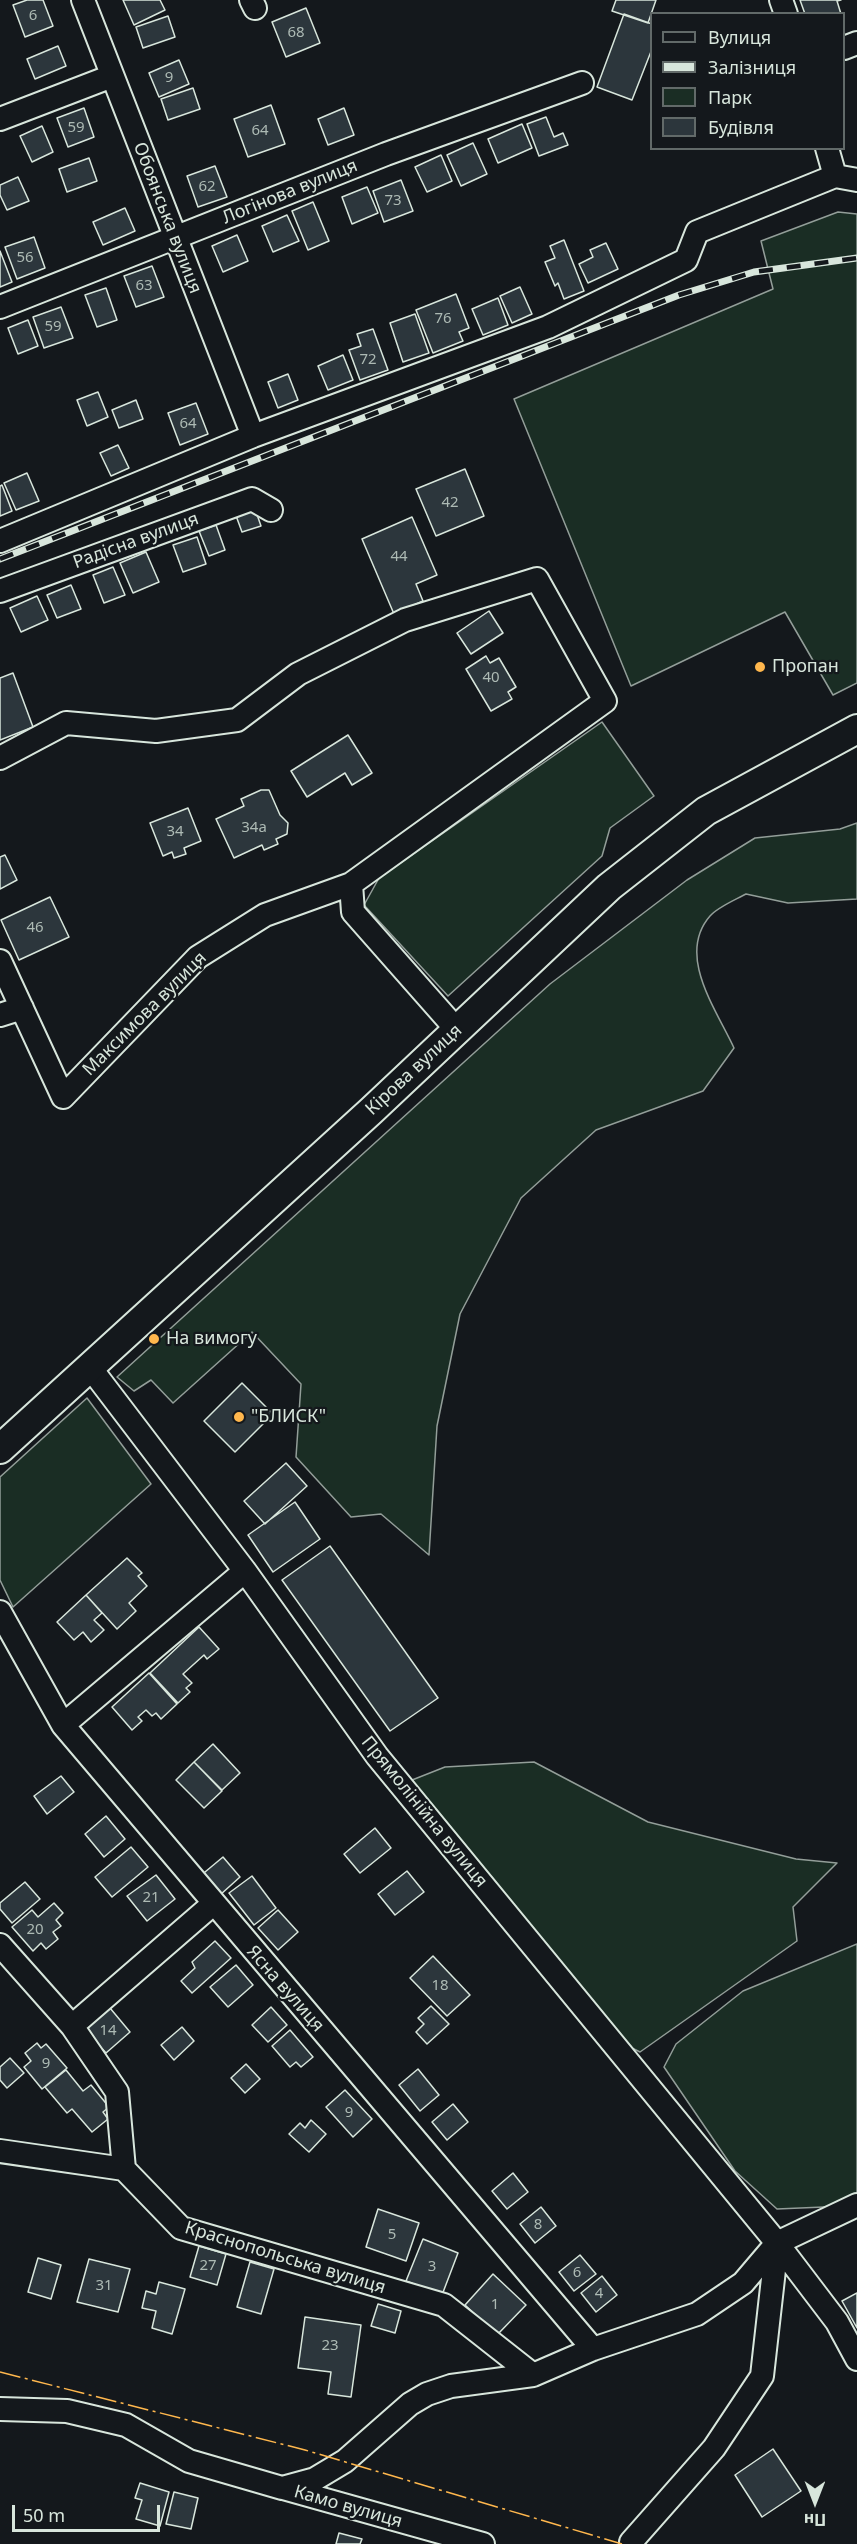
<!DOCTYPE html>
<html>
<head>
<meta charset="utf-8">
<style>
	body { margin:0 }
	#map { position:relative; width:857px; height:2544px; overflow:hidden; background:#14181c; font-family:"Noto Sans",sans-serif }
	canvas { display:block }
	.legend { position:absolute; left:650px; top:12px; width:195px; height:138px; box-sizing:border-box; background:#14181c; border:2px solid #626a69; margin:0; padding:8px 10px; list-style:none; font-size:18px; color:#d8e6dc }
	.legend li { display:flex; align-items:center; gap:12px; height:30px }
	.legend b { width:30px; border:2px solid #626a69 }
	.north { position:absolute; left:785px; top:2472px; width:60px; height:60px; -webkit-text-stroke:4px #14181c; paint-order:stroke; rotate:180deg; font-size:16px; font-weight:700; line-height:24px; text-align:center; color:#d8e6dc }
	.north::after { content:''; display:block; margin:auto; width:21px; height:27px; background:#d8e6dc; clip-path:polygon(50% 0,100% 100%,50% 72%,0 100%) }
	.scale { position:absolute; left:12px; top:2505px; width:148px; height:27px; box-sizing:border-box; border:3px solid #d8e6dc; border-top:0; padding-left:8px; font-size:18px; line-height:21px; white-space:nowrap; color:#d8e6dc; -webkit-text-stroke:4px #14181c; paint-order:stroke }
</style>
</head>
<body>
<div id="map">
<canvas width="857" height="2544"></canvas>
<ul class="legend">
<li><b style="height:8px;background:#14181c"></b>Вулиця</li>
<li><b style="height:8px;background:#d8e6dc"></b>Залізниця</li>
<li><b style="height:16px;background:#1a2d24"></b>Парк</li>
<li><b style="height:16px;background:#2c363c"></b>Будівля</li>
</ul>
<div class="north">Пн</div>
<div class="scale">50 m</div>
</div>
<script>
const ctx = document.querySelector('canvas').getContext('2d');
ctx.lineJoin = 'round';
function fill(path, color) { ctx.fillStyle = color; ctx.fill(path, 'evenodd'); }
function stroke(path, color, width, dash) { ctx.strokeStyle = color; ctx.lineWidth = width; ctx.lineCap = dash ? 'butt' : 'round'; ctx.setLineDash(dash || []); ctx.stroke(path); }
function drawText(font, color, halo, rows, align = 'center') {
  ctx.font = font + ' "Noto Sans",sans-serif'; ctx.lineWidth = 4.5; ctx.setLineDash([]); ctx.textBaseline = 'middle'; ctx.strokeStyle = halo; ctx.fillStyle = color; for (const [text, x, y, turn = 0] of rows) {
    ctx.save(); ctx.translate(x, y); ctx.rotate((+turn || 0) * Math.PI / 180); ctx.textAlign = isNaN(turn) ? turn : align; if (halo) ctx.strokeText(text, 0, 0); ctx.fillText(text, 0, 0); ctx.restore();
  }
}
const green = new Path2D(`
	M838 212 857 214V683L833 695 785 612 631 686 514 399 773 289 761 241Z
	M602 722 654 796 610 828 602 856 448 996 364 905 379 878Z
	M857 823V899L788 903 746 894C735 900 718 907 710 916 676 955 716 1009 734 1048L703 1091 596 1130 521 1198 460 1314 437 1426 429 1555 381 1514 351 1517 296 1457 301 1384 252 1332 173 1403 151 1380 134 1391 117 1377 550 984 687 880 755 838 840 829Z
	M87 1398 151 1484 13 1607 0 1580V1477Z
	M534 1762 648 1822 796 1859 837 1863 793 1907 797 1941 640 2052 624 2044 407 1782 445 1767Z
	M857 1944V2201L847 2206 777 2209 735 2171 664 2067 676 2044 743 1991Z`);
const building = new Path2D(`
	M27 0H43L53 26 25 37 13 5Z
	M123 0H160L165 10 134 25Z
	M616 0H656L648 23 612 11Z
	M800 0H841L837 1 841 14H805Z
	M306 8 320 43 286 57 272 22Z
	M624 14 652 24V49L632 100 597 87Z
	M168 16 175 37 143 48 136 27Z
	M58 46 66 66 35 79 27 59Z
	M179 60 189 84 159 97 149 73Z
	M193 88 200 109 168 120 161 99Z
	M271 105 285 144 248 157 234 119Z
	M84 108 94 137 68 147 57 118Z
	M344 108 354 135 328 145 318 119Z
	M546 117 554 137 563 133 568 145 539 156 527 124Z
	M522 124 532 148 498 163 488 139Z
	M42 126 53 152 32 162 20 136Z
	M473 143 487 174 461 186 447 155Z
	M441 155 452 181 427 192 415 167Z
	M89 158 97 181 67 192 59 169Z
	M215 166 227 197 198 207 187 176Z
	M18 177 29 201 7 210 0 195V185Z
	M401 180 413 211 384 222 373 191Z
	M367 187 378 213 352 224 342 197Z
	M313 202 329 241 308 250 292 211Z
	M125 208 135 231 103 245 93 222Z
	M287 215 299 241 273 252 262 226Z
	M237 235 248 261 223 272 212 246Z
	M34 237 45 268 17 279 5 247Z
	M564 240 584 291 564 299 558 283 555 286 545 262 555 258 550 246Z
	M606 243 618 269 588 283 579 264 593 257 590 250Z
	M0 251 12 282 0 287Z
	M152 266 164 297 136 307 124 276Z
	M520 287 532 314 512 323 500 296Z
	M106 288 117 320 97 327 85 295Z
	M456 294 469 328 459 332 463 341 433 353 416 310Z
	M498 298 508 325 483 335 472 309Z
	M61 307 73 338 44 348 33 317Z
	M415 314 429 353 403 362 390 323Z
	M28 320 38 346 18 354 8 328Z
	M373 329 388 370 360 380 349 350 361 346 357 334Z
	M343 355 353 380 328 390 318 366Z
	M288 374 298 400 278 408 268 382Z
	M98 392 108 417 87 426 77 400Z
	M136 400 143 419 119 428 112 410Z
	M196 403 208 434 180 445 168 413Z
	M118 445 129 468 111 476 100 453Z
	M465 469 484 516 436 536 416 489Z
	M27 473 39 501 16 510 4 483Z
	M2 485 12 511 0 516V486Z
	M254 506 261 526 242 532 235 513Z
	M412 517 437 575 416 584 423 601 394 614 362 539Z
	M216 525 225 550 209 556 199 531Z
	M197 537 206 564 183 572 173 545Z
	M146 552 159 582 133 593 120 563Z
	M113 567 125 595 104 603 93 575Z
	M71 585 81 609 57 618 47 595Z
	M37 596 48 620 21 632 10 608Z
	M489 611 503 633 471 654 457 633Z
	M486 656 490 663 499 658 516 687 508 692 512 699 491 711 466 669Z
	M13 673 33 727 0 740V678Z
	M348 735 372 773 352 785 345 773 307 797 291 771Z
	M261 790H269L280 815 288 823 287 834 276 839 278 844 264 850 262 845 234 858 216 819 244 806 241 799Z
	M188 808 201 841 184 848 186 854 174 858 172 852 163 856 150 823Z
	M5 855 17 880 0 889V857Z
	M50 897 69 937 19 960 1 920Z
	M242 1383 273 1414 235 1452 204 1421Z
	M286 1463 307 1486 265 1524 244 1501Z
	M295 1502 320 1539 273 1572 248 1535Z
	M330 1546 438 1698 390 1731 282 1580Z
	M127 1558 142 1573 138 1576 147 1586 129 1603 136 1611 117 1629 86 1595Z
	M86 1595 102 1613 94 1620 104 1630 91 1642 83 1632 74 1640 57 1622Z
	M199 1627 219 1649 207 1659 204 1655 183 1674 192 1683 186 1688 190 1692 178 1703 150 1673Z
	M149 1673 177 1704 161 1719 156 1713 152 1716 146 1710 138 1717 142 1721 132 1730 112 1707Z
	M213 1744 240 1773 222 1790 194 1762Z
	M194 1762 222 1791 204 1808 176 1780Z
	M61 1776 74 1792 47 1814 34 1796Z
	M106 1816 125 1839 104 1857 85 1834Z
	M375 1828 391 1848 360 1873 344 1854Z
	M131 1847 148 1867 112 1897 95 1877Z
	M223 1857 240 1877 220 1895 199 1877Z
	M407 1871 424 1892 395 1915 378 1894Z
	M156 1875 175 1899 147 1921 127 1896Z
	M252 1876 276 1908 254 1925 229 1893Z
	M25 1882 40 1899 12 1923 0 1909V1903Z
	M54 1903 63 1913 56 1920 61 1926 53 1932 58 1939 46 1949 41 1943 33 1951 12 1927 32 1910 38 1917Z
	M278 1910 298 1932 278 1950 258 1928Z
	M215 1941 231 1958 192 1993 181 1981 195 1968 192 1962Z
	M433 1956 470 1995 447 2016 410 1978Z
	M236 1965 253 1985 228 2007 210 1987Z
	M431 2006 449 2024 427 2044 416 2032 424 2024 418 2018Z
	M271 2007 287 2025 268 2042 252 2025Z
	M110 2008 130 2032 106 2053 85 2030Z
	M182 2027 194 2041 174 2060 161 2045Z
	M290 2030 313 2057 301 2067 296 2062 290 2067 272 2046Z
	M37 2043 41 2048 46 2044 67 2068 42 2089 24 2067 31 2061 25 2053Z
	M10 2058 24 2073 7 2088 0 2080V2067Z
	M246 2064 260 2079 245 2093 231 2078Z
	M418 2069 439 2095 420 2111 399 2085Z
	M66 2070 83 2091 91 2085 109 2107 103 2112 108 2119 92 2132 72 2109 67 2113 45 2087Z
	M345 2090 372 2119 353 2137 326 2107Z
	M453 2104 468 2122 447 2140 432 2122Z
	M311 2120 326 2134 309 2152 289 2134 300 2123 305 2128Z
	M513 2173 528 2192 507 2209 492 2191Z
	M541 2207 556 2226 535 2243 520 2224Z
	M378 2209 419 2223 406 2261 366 2247Z
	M423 2239 458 2253 442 2295 406 2281Z
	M199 2246 226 2254 217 2285 190 2277Z
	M580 2255 596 2274 574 2291 559 2272Z
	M38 2258 61 2265 51 2299 28 2292Z
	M89 2259 130 2269 118 2312 77 2302Z
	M250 2262 274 2269 261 2314 237 2307Z
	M493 2274 526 2305 497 2335 465 2305Z
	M602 2276 617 2295 596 2312 581 2293Z
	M159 2282 185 2289 172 2334 152 2328 156 2311 142 2308 146 2291 156 2294Z
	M857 2293V2328L842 2301Z
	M378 2304 401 2311 395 2333 371 2326Z
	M305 2317 361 2325 351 2397 328 2394 331 2372 298 2368Z
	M773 2449 801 2491 762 2517 735 2475Z
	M140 2483 169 2492 160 2526 136 2519 142 2500 135 2498Z
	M174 2492 198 2498 191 2529 166 2524Z
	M339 2533 362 2539 360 2544H336Z`);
const minor = new Path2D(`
	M83 0 253 436
	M251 0 255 8
	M781 0 786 14
	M844 48 857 43
	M0 119 112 76
	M827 148 835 176
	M0 307 386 154 582 83
	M0 541 253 436 548 327 686 260 697 232 835 176 857 180
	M0 591 252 499 271 510
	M0 758 66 723 156 731 237 720 298 674 405 620 537 579 605 701 351 884 265 915 198 957 63 1097 0 961
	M351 884 353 912 457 1030
	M0 1015 22 1008
	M89 1366 245 1571 377 1756 777 2243 837 2322 857 2359
	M0 1612 63 1725 593 2349
	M63 1725 245 1571
	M0 1945 72 2026 117 2092 124 2169
	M72 2026 213 1904
	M0 2151 124 2169 181 2228 444 2305 533 2375
	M0 2409 67 2411 126 2425 189 2461 282 2488 315 2479 345 2461 410 2404 427 2394 451 2386 533 2375 593 2349 697 2314 743 2283 777 2243 857 2205
	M283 2488 483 2544
	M631 2542 714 2448 762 2376 777 2243`);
const major = new Path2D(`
	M0 1449 371 1111 609 887 706 811 857 729`);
const rail = new Path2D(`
	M0 559 679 295 754 272 857 258`);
const power = new Path2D(`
	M0 2372 305 2450 622 2544`);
const markers = [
	[760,667,6,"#ffb74d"],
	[154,1339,6,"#ffb74d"],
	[239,1417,6,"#ffb74d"]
];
const numberNames = [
	["6",33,16],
	["68",296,33],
	["9",169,78],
	["59",76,128],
	["64",260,131],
	["62",207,187],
	["73",393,201],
	["56",25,258],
	["63",144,286],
	["76",443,319],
	["59",53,327],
	["72",368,360],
	["64",188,424],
	["42",450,503],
	["44",399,557],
	["40",491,678],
	["34а",254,828],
	["34",175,832],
	["46",35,928],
	["21",151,1898],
	["20",35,1930],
	["18",440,1986],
	["14",108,2031],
	["9",46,2064],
	["9",349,2113],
	["8",538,2225],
	["5",392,2235],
	["27",208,2266],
	["3",432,2267],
	["6",577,2273],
	["31",104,2286],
	["4",599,2294],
	["1",495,2305],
	["23",330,2346]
];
const streetNames = [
	["Логінова вулиця",290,192,-22],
	["Обоянська вулиця",167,218,69],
	["Радісна вулиця",136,541,-20],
	["Максимова вулиця",145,1014,-45],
	["Кірова вулиця",414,1070,-43],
	["Прямолінійна вулиця",424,1812,51],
	["Ясна вулиця",285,1989,49],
	["Краснопольська вулиця",285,2258,17],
	["Камо вулиця",348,2507,16]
];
const poiNames = [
	["Пропан",772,667],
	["На вимогу",166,1339],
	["\"БЛИСК\"",251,1417]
];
fill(green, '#1a2d24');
stroke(green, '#939e99', 1.5);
fill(building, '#2c363c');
stroke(building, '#d8e6dc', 1.5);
stroke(minor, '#d8e6dc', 26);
stroke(major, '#d8e6dc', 32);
stroke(minor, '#14181c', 22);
stroke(major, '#14181c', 28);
stroke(rail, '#d8e6dc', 7);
stroke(rail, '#14181c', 4.5, [14]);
stroke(power, '#ffb74d', 1.5, [21, 4.5, 3, 4.5]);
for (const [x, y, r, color] of markers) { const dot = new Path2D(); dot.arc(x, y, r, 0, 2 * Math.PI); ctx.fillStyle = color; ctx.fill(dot); stroke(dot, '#14181c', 2); }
drawText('15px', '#adbab4', null, numberNames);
drawText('18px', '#d8e6dc', '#14181c', streetNames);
drawText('18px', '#d8e6dc', '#14181c', poiNames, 'left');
</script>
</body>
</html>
